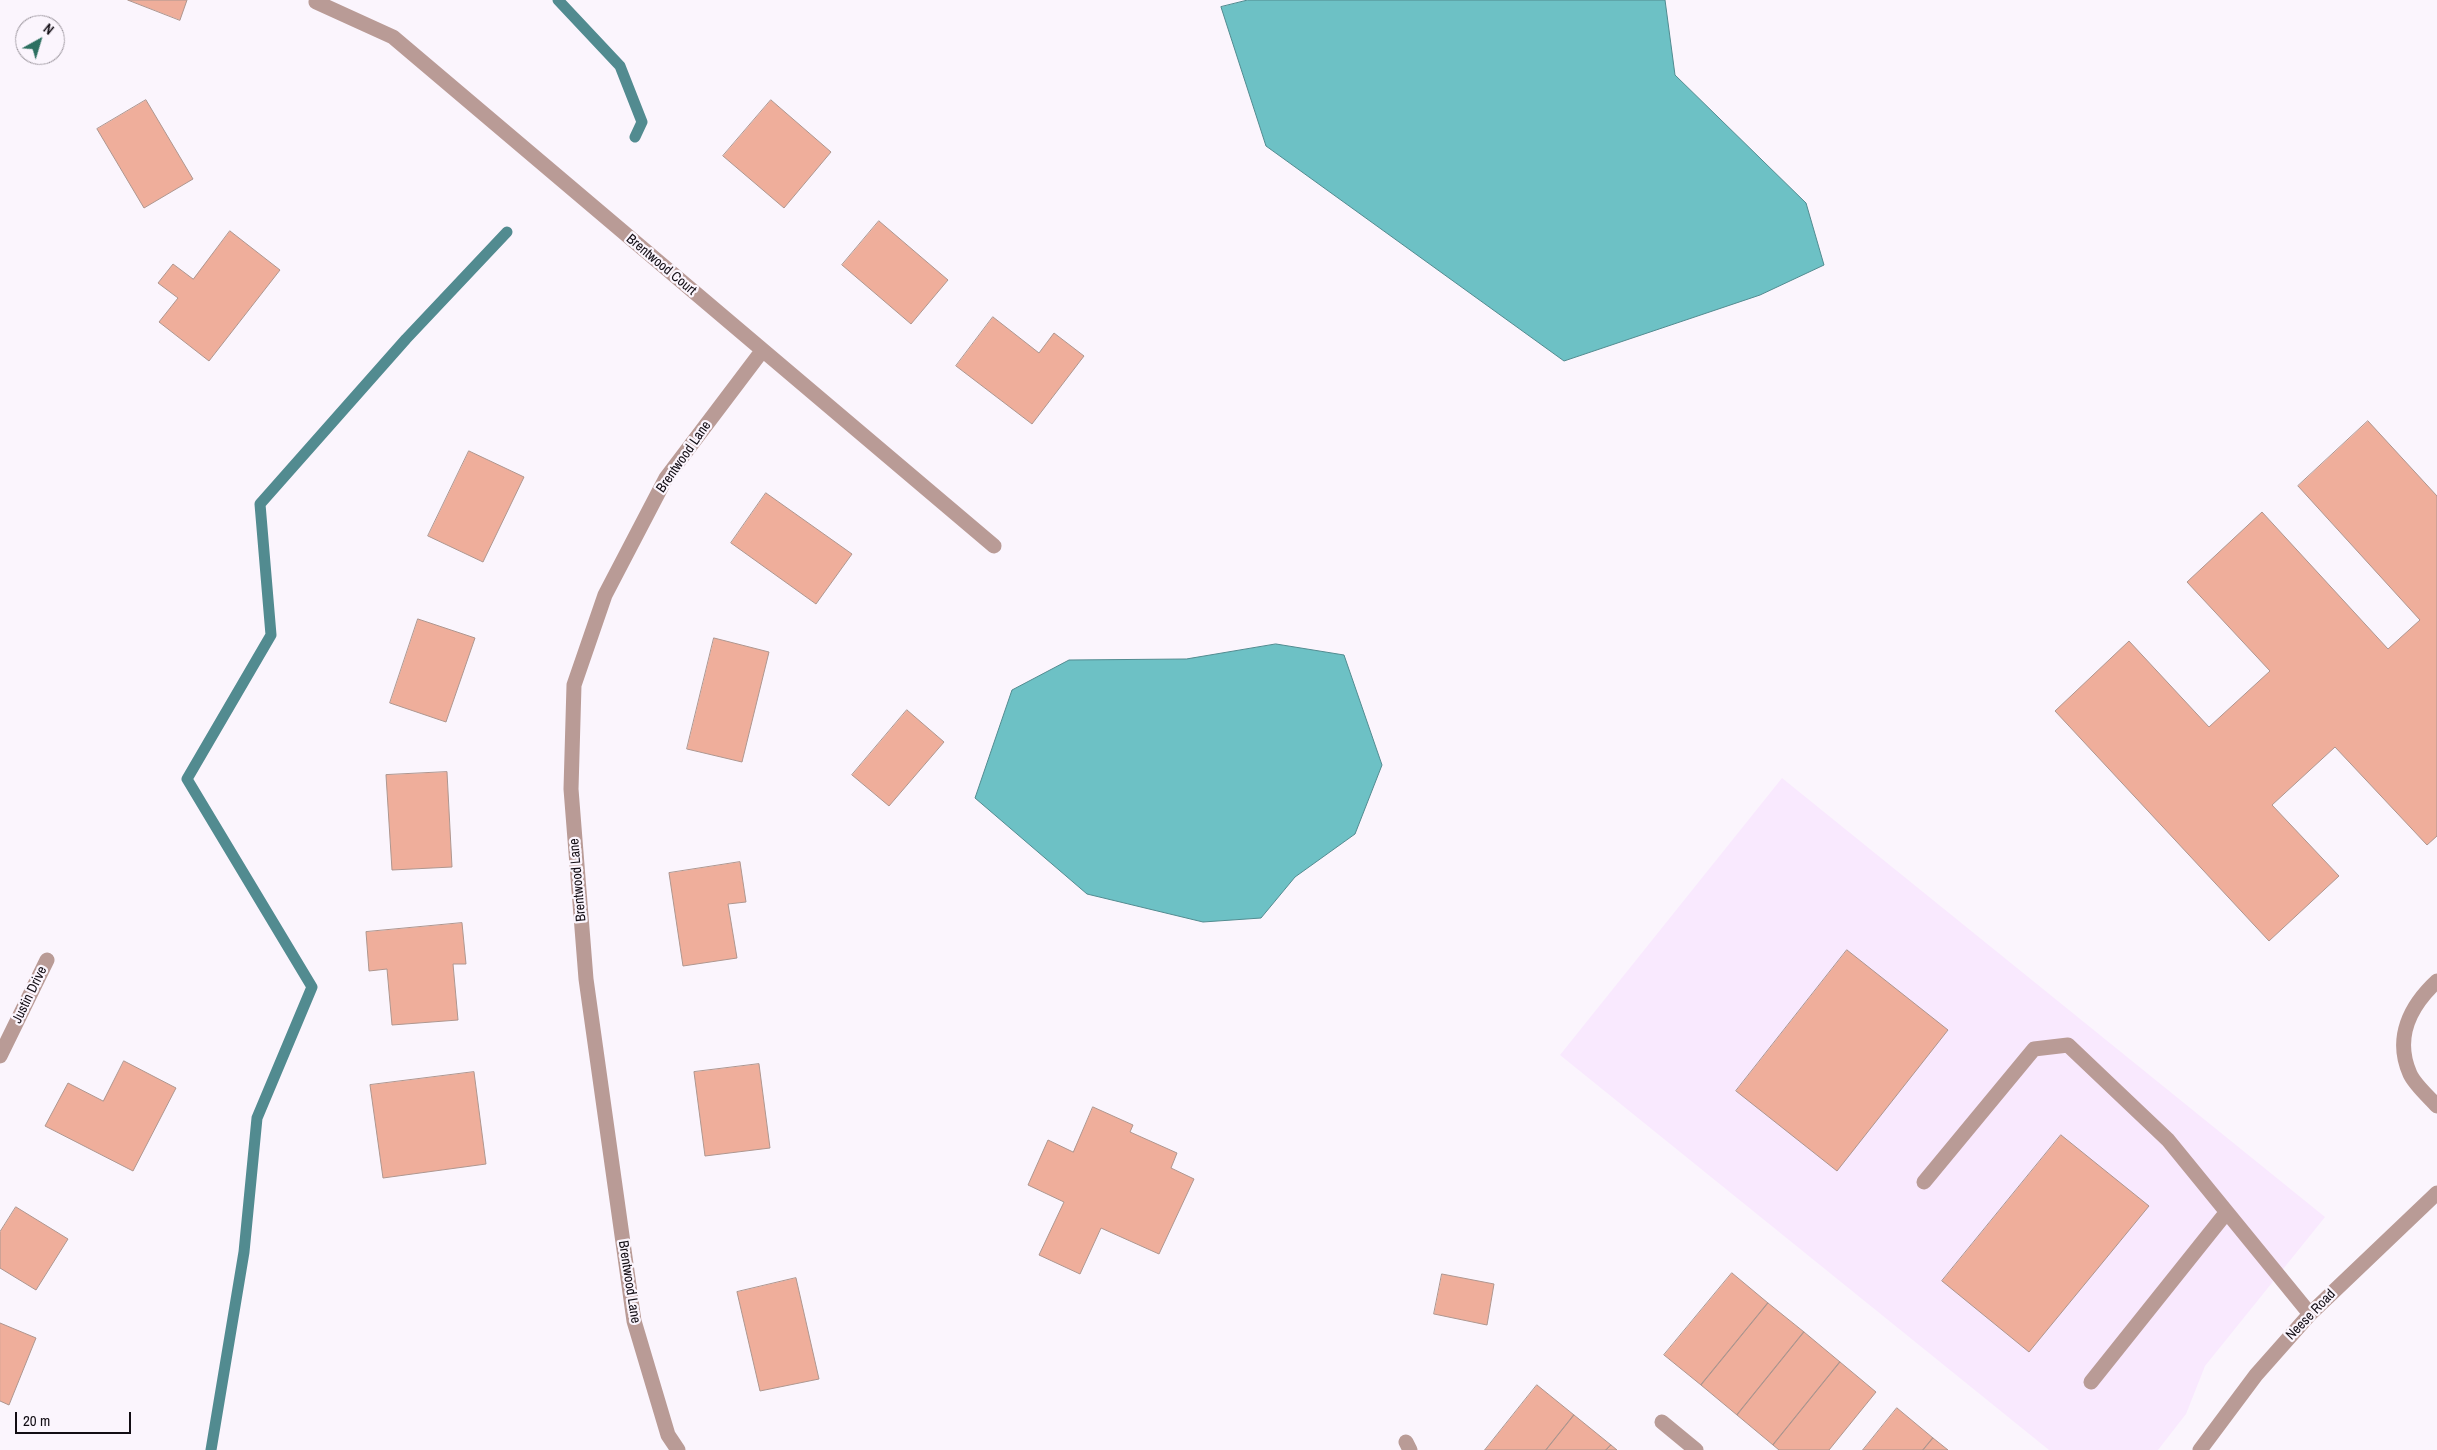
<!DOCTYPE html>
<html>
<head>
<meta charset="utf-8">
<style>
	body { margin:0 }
	#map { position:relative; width:2437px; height:1450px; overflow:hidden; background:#fbf5fd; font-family:"Archivo Narrow",sans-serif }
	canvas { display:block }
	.north { position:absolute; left:15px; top:15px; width:50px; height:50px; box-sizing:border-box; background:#fbf5fd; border:1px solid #9e98a0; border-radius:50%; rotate:39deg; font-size:14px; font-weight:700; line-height:20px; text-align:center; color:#120d14 }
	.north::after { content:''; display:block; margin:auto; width:18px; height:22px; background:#2d7061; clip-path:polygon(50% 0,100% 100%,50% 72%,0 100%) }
	.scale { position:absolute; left:15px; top:1412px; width:116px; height:22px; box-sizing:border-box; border:2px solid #120d14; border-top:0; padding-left:6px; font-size:15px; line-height:18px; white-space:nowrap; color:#120d14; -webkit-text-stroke:4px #fbf5fd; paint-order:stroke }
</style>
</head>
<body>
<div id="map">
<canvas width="2437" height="1450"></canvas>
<div class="north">N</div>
<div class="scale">20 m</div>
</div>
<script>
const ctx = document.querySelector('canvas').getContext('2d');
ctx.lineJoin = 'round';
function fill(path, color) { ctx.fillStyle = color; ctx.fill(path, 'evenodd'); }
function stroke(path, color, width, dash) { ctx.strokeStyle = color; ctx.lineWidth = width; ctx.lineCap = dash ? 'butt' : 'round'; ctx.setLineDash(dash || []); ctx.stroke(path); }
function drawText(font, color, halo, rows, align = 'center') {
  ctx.font = font + ' "Archivo Narrow",sans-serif'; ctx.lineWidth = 4.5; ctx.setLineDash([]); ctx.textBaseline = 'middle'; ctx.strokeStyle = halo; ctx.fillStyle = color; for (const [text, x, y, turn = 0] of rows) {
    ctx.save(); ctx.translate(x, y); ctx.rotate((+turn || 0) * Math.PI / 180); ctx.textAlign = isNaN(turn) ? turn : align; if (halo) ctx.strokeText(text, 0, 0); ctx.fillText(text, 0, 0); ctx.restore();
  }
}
const built = new Path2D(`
	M1782 778 2325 1217 2205 1366 2186 1414 2158 1450H2049L1560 1055Z`);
const water = new Path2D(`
	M1248 0H1665L1675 75 1806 203 1824 265 1760 295 1564 361 1266 146 1221 7Z
	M1276 644 1344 655 1382 765 1355 834 1295 877 1261 918 1203 922 1087 894 975 798 1012 690 1069 660 1186 659Z`);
const stream = new Path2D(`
	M558 0 620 66 642 122 635 137
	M211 1450 244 1252 257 1118 312 987 187 779 271 635 260 504 406 339 507 232`);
const building = new Path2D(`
	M128 0H187L180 20Z
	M146 100 193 179 144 208 97 129Z
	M771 100 831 152 784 208 723 156Z
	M879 221 948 280 911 324 842 265Z
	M230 231 280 270 209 361 159 322 178 298 158 283 173 264 193 279Z
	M993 317 1039 353 1054 333 1084 356 1032 424 956 366Z
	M2368 421 2437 496V836L2427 845 2335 747 2272 805 2339 876 2269 941 2055 711 2129 641 2209 727 2270 671 2187 582 2262 512 2388 649 2420 620 2298 486Z
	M469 451 524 477 483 562 428 536Z
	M766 493 852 554 816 604 731 543Z
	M418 619 475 638 446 722 390 703Z
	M714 638 769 652 742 762 687 749Z
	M907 710 944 742 889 806 852 775Z
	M447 772 452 867 392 870 386 775Z
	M740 862 746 902 728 904 737 958 683 966 669 873Z
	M462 923 466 964H453L458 1020 392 1025 387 969 369 971 366 932Z
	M1847 950 1948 1030 1837 1171 1736 1091Z
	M124 1061 176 1088 133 1171 45 1126 68 1083 103 1101Z
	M759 1064 770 1148 705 1156 694 1072Z
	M474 1072 486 1164 383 1178 370 1085Z
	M1093 1107 1133 1125 1130 1132 1177 1153 1171 1168 1194 1179 1159 1254 1101 1228 1080 1274 1039 1255 1064 1202 1028 1185 1048 1140 1073 1152Z
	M2061 1135 2149 1206 2029 1352 1942 1281Z
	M16 1207 68 1239 36 1290 0 1268V1232Z
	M1732 1273 1768 1303 1701 1385 1664 1355Z
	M1442 1274 1494 1284 1487 1325 1434 1314Z
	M796 1278 819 1379 760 1391 737 1292Z
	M1768 1303 1804 1332 1737 1415 1701 1385Z
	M0 1323 36 1338 9 1405 0 1401Z
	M1804 1332 1840 1362 1773 1445 1737 1415Z
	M1840 1362 1876 1392 1829 1450H1779L1773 1445Z
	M1537 1385 1574 1415 1546 1450H1485Z
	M1897 1408 1933 1438 1923 1450H1863Z
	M1574 1415 1611 1445 1606 1450H1546Z
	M1933 1438 1948 1450H1923Z
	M1611 1445 1617 1450H1606Z`);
const minor = new Path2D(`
	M316 2 393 37 994 546
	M2437 981C2410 1006 2394 1038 2410 1074 2415 1085 2429 1097 2437 1106
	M0 1056 47 960
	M1924 1182 2034 1049 2068 1045 2168 1140 2310 1314
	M2091 1382 2226 1213
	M1662 1422 1696 1450
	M1406 1442 1410 1450
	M678 1450 668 1435 634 1321 586 979 571 789 574 685 605 595 666 478 762 351
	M2200 1450 2256 1375 2310 1314 2437 1193`);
const streetNames = [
	["Brentwood Court",661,265,40],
	["Brentwood Lane",684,457,-55],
	["Brentwood Lane",578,880,-95],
	["Justin Drive",30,995,-64],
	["Brentwood Lane",629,1282,81],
	["Neese Road",2311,1315,-46]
];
fill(built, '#f9e9fe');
fill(water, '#6dc1c5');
stroke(water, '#528b90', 1);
stroke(stream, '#528b90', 11);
fill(building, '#efae9b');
stroke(building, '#ae968f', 1);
stroke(minor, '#b99b96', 15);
drawText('14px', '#120d14', '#fbf5fd', streetNames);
</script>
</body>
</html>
